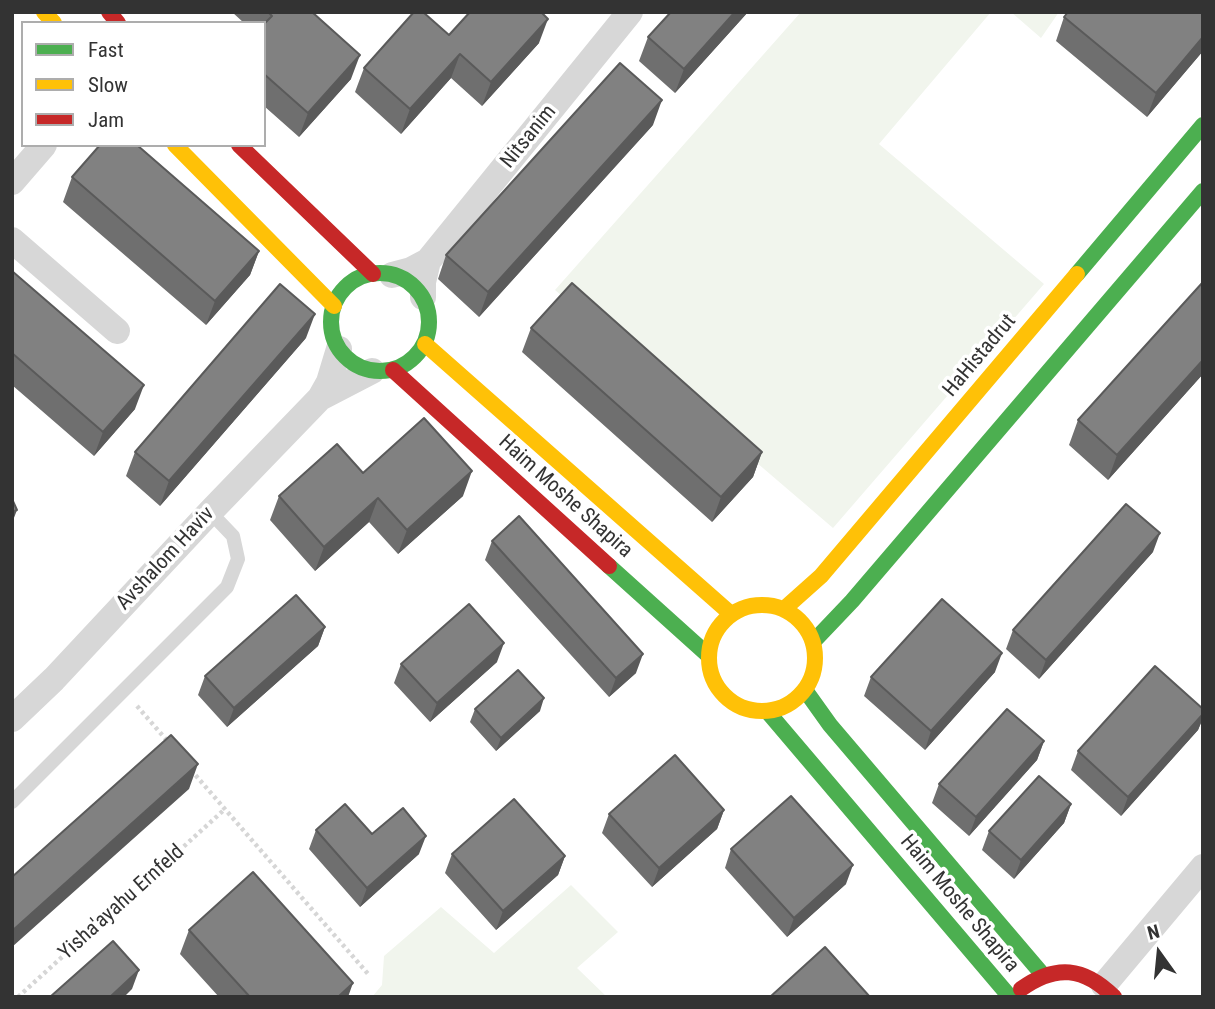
<!DOCTYPE html>
<html>
<head>
<meta charset="utf-8">
<style>
	body { margin:0 }
	#map { position:relative; width:1215px; height:1009px; overflow:hidden; background:#fff; font-family:"Roboto Condensed",sans-serif }
	canvas { display:block }
	.frame { position:absolute; inset:0; border:14px solid #333; pointer-events:none }
	.legend { position:absolute; left:21px; top:21px; width:245px; height:126px; box-sizing:border-box; background:#fff; border:2px solid #adadad; margin:0; padding:9px 12px; list-style:none; font-size:21px; color:#333 }
	.legend li { display:flex; align-items:center; gap:14px; height:35px }
	.legend b { width:35px; border:2px solid #adadad }
	.north { position:absolute; left:1124px; top:918px; width:70px; height:70px; -webkit-text-stroke:5px #fff; paint-order:stroke; rotate:345deg; font-size:19px; font-weight:700; line-height:28px; text-align:center; color:#333 }
	.north::after { content:''; display:block; margin:auto; width:24px; height:32px; background:#333; clip-path:polygon(50% 0,100% 100%,50% 72%,0 100%) }
</style>
</head>
<body>
<div id="map">
<canvas width="1215" height="1009"></canvas>
<div class="frame"></div>
<ul class="legend">
<li><b style="height:9px;background:#4caf50"></b>Fast</li>
<li><b style="height:9px;background:#ffc107"></b>Slow</li>
<li><b style="height:9px;background:#c62828"></b>Jam</li>
</ul>
<div class="north">N</div>
</div>
<script>
const ctx = document.querySelector('canvas').getContext('2d');
ctx.lineJoin = 'round';
function fill(path, color) { ctx.fillStyle = color; ctx.fill(path, 'evenodd'); }
function stroke(path, color, width, dash) { ctx.strokeStyle = color; ctx.lineWidth = width; ctx.lineCap = dash ? 'butt' : 'round'; ctx.setLineDash(dash || []); ctx.stroke(path); }
function drawText(font, color, halo, rows, align = 'center') {
  ctx.font = font + ' "Roboto Condensed",sans-serif'; ctx.lineWidth = 7; ctx.setLineDash([]); ctx.textBaseline = 'middle'; ctx.strokeStyle = halo; ctx.fillStyle = color; for (const [text, x, y, turn = 0] of rows) {
    ctx.save(); ctx.translate(x, y); ctx.rotate((+turn || 0) * Math.PI / 180); ctx.textAlign = isNaN(turn) ? turn : align; if (halo) ctx.strokeText(text, 0, 0); ctx.fillText(text, 0, 0); ctx.restore();
  }
}
const green = new Path2D(`
	M801 12H991L879 144 1044 284 833 528 555 290Z
	M1011 12H1059L1041 38Z
	M571 885 618 932 577 968 607 997H372L382 985 384 956 441 907 494 953Z`);
const path = new Path2D(`
	M137 706 170 744
	M191 770 369 975
	M18 997 225 809`);
const lane = new Path2D(`
	M12 802 227 587 238 559 233 536 210 512`);
const street = new Path2D(`
	M12 182 44 145
	M12 240 117 331
	M392 275 411 270 428 261 630 12
	M423 297V282L428 261
	M320 398 372 371
	M12 719 54 679 210 512 320 398 329 382 339 349
	M1104 985 1203 867`);
const fast = new Path2D(`
	M331 322a49 49 0 1 1 98 0a49 49 0 1 1-98 0Z
	M1077 274 1203 125
	M609 566 709 656
	M813 642 852 601 1203 191
	M805 690 830 725 1043 975
	M767 711 1010 997`);
const slow = new Path2D(`
	M44 12 54 23
	M175 145 334 306
	M425 344 731 614
	M709 658a53 53 0 1 1 106 0a53 53 0 1 1-106 0Z
	M784 609 821 576 1077 274`);
const jam = new Path2D(`
	M109 12 118 23
	M239 145 373 274
	M393 370 609 566
	M1021 989C1056 964 1084 967 1114 997`);
const wall = new Path2D(`
	M232 12H312L351 79 299 137 264 106V23H244Z
	M671 12H748L675 93 639 61 648 37Z
	M1203 12V51L1147 117 1056 41 1064 17Z
	M449 35 539 43 482 106 451 78 401 134 355 92 364 68Z
	M653 125 479 317 438 279 446 255Z
	M72 177 259 251 250 275 206 325 63 202Z
	M12 271 135 409 94 456 12 385Z
	M1203 282V374L1108 480 1069 445 1078 420Z
	M531 328 762 452 753 477 712 522 522 352Z
	M306 338 160 506 126 476 135 452Z
	M363 473 463 496 398 554 369 522 315 571 270 520 279 496Z
	M492 541 636 673 609 697 485 560Z
	M1153 552 1039 679 1006 649 1013 630Z
	M325 627 318 646 227 727 198 695 205 676Z
	M497 662 430 722 394 683 401 664Z
	M995 672 925 750 864 696 871 677Z
	M475 709 540 711 496 751 470 722Z
	M1203 709V718L1198 730 1121 816 1071 770 1078 751Z
	M1044 741 1037 760 969 836 932 803 939 784Z
	M1071 804 1064 823 1014 879 982 850 989 831Z
	M724 810 717 829 652 887 602 833 609 814Z
	M316 830 372 834 419 854 360 907 309 849Z
	M731 849 846 884 787 937 725 868Z
	M452 854 565 856 558 875 496 930 445 873Z
	M189 930 348 997H219L180 954Z`);
const shadedWall = new Path2D(`
	M735 12H748L675 93 684 69Z
	M548 19 539 43 482 106 491 82Z
	M1203 37V51L1147 117 1156 93Z
	M460 54 451 78 401 134 410 109Z
	M360 55 351 79 299 137 308 113Z
	M662 100 653 125 479 317 488 292Z
	M259 251 250 275 206 325 215 301Z
	M315 314 306 338 160 506 169 481Z
	M1203 360V374L1108 480 1117 455Z
	M144 385 135 409 94 456 103 432Z
	M762 452 753 477 712 522 721 497Z
	M472 471 463 496 398 554 407 530Z
	M378 498 369 522 315 571 324 547Z
	M17 510 12 523V512Z
	M1160 533 1153 552 1039 679 1046 660Z
	M325 627 318 646 227 727 234 708Z
	M504 643 497 662 430 722 437 703Z
	M1002 653 995 672 925 750 931 731Z
	M643 654 636 673 609 697 616 678Z
	M544 698 540 711 496 751 501 738Z
	M1203 714V718L1198 730 1121 816 1128 797Z
	M1044 741 1037 760 969 836 976 817Z
	M198 764 189 789 12 947V931Z
	M1071 804 1064 823 1014 879 1021 860Z
	M724 810 717 829 652 887 659 868Z
	M426 836 419 854 360 907 367 888Z
	M565 856 558 875 496 930 503 911Z
	M853 865 846 884 787 937 794 918Z
	M139 970 132 989 124 997H110Z
	M353 983 348 997H338Z`);
const building = new Path2D(`
	M268 12H312L360 55 308 113 264 74V24L272 16Z
	M414 12H423L449 35 470 12H541L548 19 491 82 460 54 410 109 364 68Z
	M671 12H735L684 69 648 37Z
	M1068 12H1203V37L1156 93 1064 17Z
	M620 63 662 100 488 292 446 255Z
	M100 145H137L259 251 215 301 72 177Z
	M12 271 144 385 103 432 12 353Z
	M1203 282V360L1117 455 1078 420Z
	M572 283 762 452 721 497 531 328Z
	M280 284 315 314 169 481 135 452Z
	M424 418 472 471 407 530 378 498 324 547 279 496 337 444 363 473Z
	M12 499 17 510 12 512Z
	M1126 504 1160 533 1046 660 1013 630Z
	M519 516 643 654 616 678 492 541Z
	M296 595 325 627 234 708 205 676Z
	M942 599 1002 653 931 731 871 677Z
	M469 604 504 643 437 703 401 664Z
	M1155 666 1203 709V714L1128 797 1078 751Z
	M518 670 544 698 501 738 475 709Z
	M1007 709 1044 741 976 817 939 784Z
	M171 735 198 764 12 931V877Z
	M675 755 724 810 659 868 609 814Z
	M1039 776 1071 804 1021 860 989 831Z
	M791 796 853 865 794 918 731 849Z
	M514 799 565 856 503 911 452 854Z
	M345 804 372 834 403 808 426 836 367 888 316 830Z
	M253 872 353 983 338 997H250L189 930Z
	M113 941 139 970 110 997H50Z
	M825 947 870 997H770Z`);
const streetNames = [
	["Nitsanim",529,137,-51],
	["HaHistadrut",980,356,-50],
	["Haim Moshe Shapira",565,497,42],
	["Avshalom Haviv",166,559,-47],
	["Yisha'ayahu Ernfeld",122,903,-42],
	["Haim Moshe Shapira",959,904,50]
];
fill(green, '#f1f5ed');
stroke(path, '#d6d6d6', 4.5, [3.5, 3.5]);
stroke(lane, '#d7d7d7', 14);
stroke(street, '#d7d7d7', 26);
stroke(fast, '#4caf50', 16);
stroke(slow, '#ffc107', 16);
stroke(jam, '#c62828', 16);
fill(wall, '#6f6f6f');
fill(shadedWall, '#5a5a5a');
fill(building, '#818181');
stroke(building, '#5a5a5a', 2);
drawText('21px', '#333', '#fff', streetNames);
</script>
</body>
</html>
